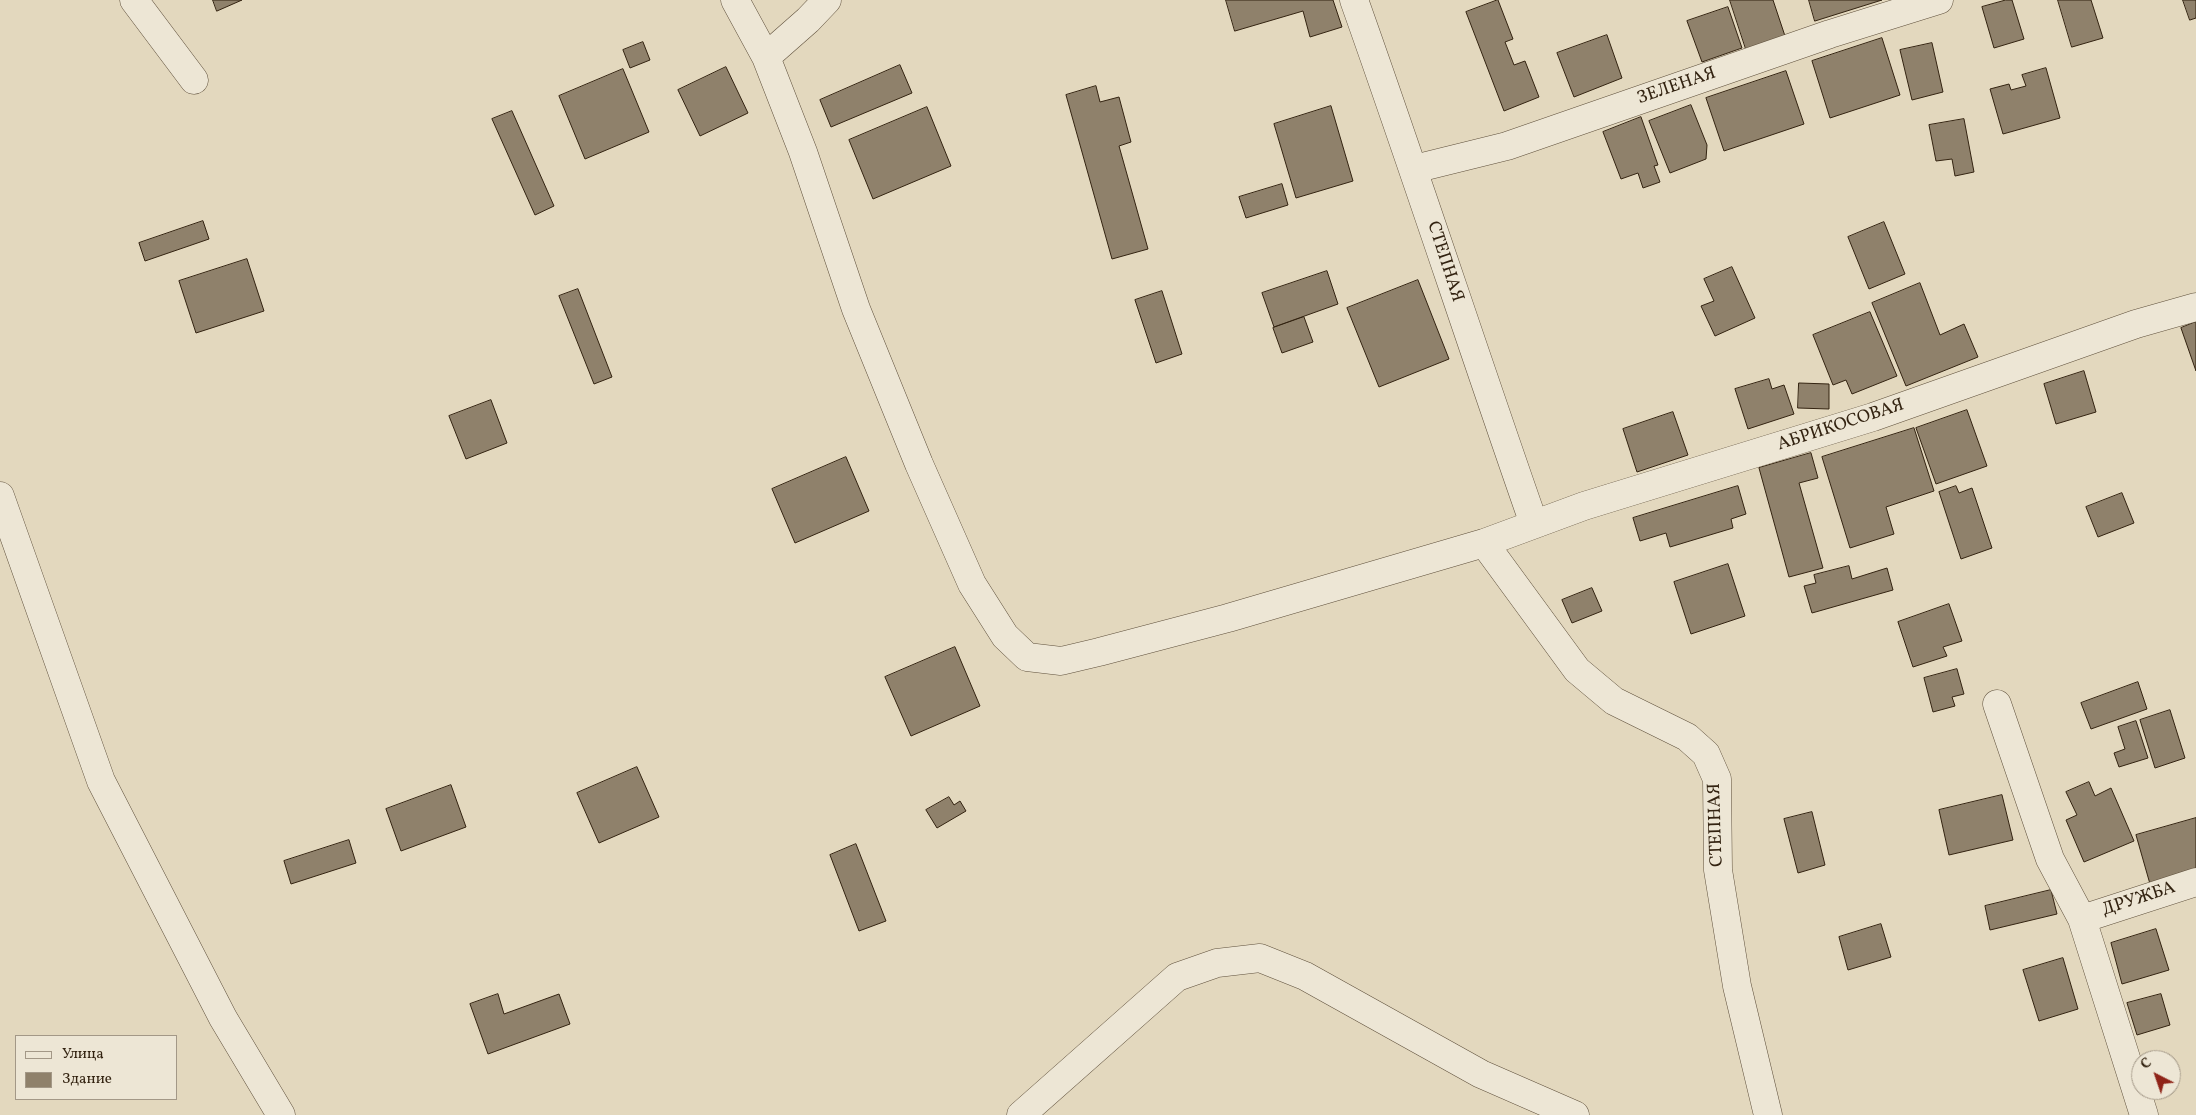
<!DOCTYPE html>
<html>
<head>
<meta charset="utf-8">
<style>
	body { margin:0 }
	#map { position:relative; width:2196px; height:1115px; overflow:hidden; background:#e3d8be; font-family:Vollkorn,serif }
	canvas { display:block }
	.legend { position:absolute; left:15px; top:1035px; width:162px; height:65px; box-sizing:border-box; background:#ede6d5; border:1px solid #a39887; margin:0; padding:6px 9px; list-style:none; font-size:15px; color:#332311 }
	.legend li { display:flex; align-items:center; gap:10px; height:25px }
	.legend b { width:25px; border:1px solid #a39887 }
	.north { position:absolute; left:2131px; top:1050px; width:50px; height:50px; box-sizing:border-box; background:#ede6d5; border:1px solid #a39887; border-radius:50%; rotate:319deg; font-size:14px; font-weight:700; line-height:20px; text-align:center; color:#332311 }
	.north::after { content:''; display:block; margin:auto; width:18px; height:22px; background:#8f2418; clip-path:polygon(50% 0,100% 100%,50% 72%,0 100%) }
</style>
</head>
<body>
<div id="map">
<canvas width="2196" height="1115"></canvas>
<ul class="legend">
<li><b style="height:6px;background:#ede6d5"></b>Улица</li>
<li><b style="height:14px;background:#8f816b"></b>Здание</li>
</ul>
<div class="north">С</div>
</div>
<script>
const ctx = document.querySelector('canvas').getContext('2d');
ctx.lineJoin = 'round';
function fill(path, color) { ctx.fillStyle = color; ctx.fill(path, 'evenodd'); }
function stroke(path, color, width, dash) { ctx.strokeStyle = color; ctx.lineWidth = width; ctx.lineCap = dash ? 'butt' : 'round'; ctx.setLineDash(dash || []); ctx.stroke(path); }
function drawText(font, color, halo, rows, align = 'center') {
  ctx.font = font + ' Vollkorn,serif'; ctx.lineWidth = 4; ctx.setLineDash([]); ctx.textBaseline = 'middle'; ctx.strokeStyle = halo; ctx.fillStyle = color; for (const [text, x, y, turn = 0] of rows) {
    ctx.save(); ctx.translate(x, y); ctx.rotate((+turn || 0) * Math.PI / 180); ctx.textAlign = isNaN(turn) ? turn : align; if (halo) ctx.strokeText(text, 0, 0); ctx.fillText(text, 0, 0); ctx.restore();
  }
}
const building = new Path2D(`
	M213 0H242L217 11Z
	M1226 0H1333L1342 27 1310 37 1303 11 1235 31Z
	M1498 0 1513 39 1505 42 1514 65 1525 61 1539 97 1504 111 1466 12Z
	M1730 0H1773L1785 36 1746 49Z
	M1809 0H1882L1815 21Z
	M2006 0H2012L2024 39 1994 48 1982 7Z
	M2058 0H2091L2103 38 2072 47Z
	M2183 0H2196V18L2190 20Z
	M1728 7 1742 48 1702 62 1687 21Z
	M1607 35 1622 78 1574 97 1557 53Z
	M1882 38 1900 95 1830 118 1812 61Z
	M643 42 650 60 630 68 623 50Z
	M1932 43 1943 92 1912 100 1900 50Z
	M900 65 912 93 831 127 820 100Z
	M726 67 748 113 700 136 678 90Z
	M2046 68 2060 118 2003 134 1990 89 2009 84 2011 90 2026 86 2022 75Z
	M623 69 649 132 585 159 559 96Z
	M1786 71 1804 124 1724 151 1706 98Z
	M1096 86 1100 102 1119 97 1131 142 1119 146 1148 249 1112 259 1066 95Z
	M1691 105 1707 145 1706 159 1670 173 1649 121Z
	M1331 106 1353 181 1296 198 1274 124Z
	M927 107 951 166 873 199 849 140Z
	M512 111 554 206 535 215 492 119Z
	M1641 117 1658 165 1654 166 1660 182 1643 188 1638 173 1621 179 1603 132Z
	M1964 119 1974 172 1955 176 1952 159 1936 161 1929 125Z
	M1282 184 1288 205 1246 218 1239 197Z
	M203 221 209 239 145 261 139 243Z
	M1884 222 1905 274 1869 289 1848 237Z
	M247 259 264 311 196 333 179 281Z
	M1732 267 1755 318 1715 336 1701 306 1714 301 1704 279Z
	M1327 271 1338 304 1274 327 1262 293Z
	M1418 280 1449 359 1379 387 1347 308Z
	M1920 283 1940 335 1964 324 1978 357 1906 386 1872 303Z
	M578 289 612 377 594 384 559 296Z
	M1162 291 1182 354 1156 363 1135 300Z
	M1870 312 1897 376 1852 394 1846 380 1833 385 1813 335Z
	M1304 317 1313 342 1282 353 1273 328Z
	M2196 322V371L2181 328Z
	M2084 371 2096 412 2056 424 2044 384Z
	M1769 379 1772 389 1784 385 1794 414 1748 429 1735 389Z
	M1799 383 1829 384V409L1798 408Z
	M491 400 507 443 466 459 449 416Z
	M1967 410 1987 466 1936 484 1916 428Z
	M1673 412 1688 455 1637 472 1623 429Z
	M1914 428 1934 491 1886 507 1894 534 1850 548 1822 457Z
	M1811 453 1818 478 1799 483 1823 568 1789 577 1759 468Z
	M846 457 869 511 795 543 772 489Z
	M1738 486 1746 514 1731 519 1733 528 1670 547 1666 533 1640 541 1633 518Z
	M1956 486 1959 493 1972 488 1992 548 1961 559 1939 492Z
	M2122 493 2134 523 2098 537 2086 507Z
	M1728 564 1745 616 1691 634 1674 582Z
	M1849 566 1852 579 1887 568 1893 590 1812 613 1804 586 1816 583 1814 575Z
	M1592 588 1602 611 1572 623 1562 600Z
	M1949 604 1962 641 1943 647 1947 656 1913 667 1898 622Z
	M955 647 980 706 911 736 885 677Z
	M1957 669 1964 694 1952 697 1955 706 1933 712 1924 678Z
	M2138 682 2147 709 2091 729 2081 703Z
	M2170 710 2185 758 2155 768 2140 720Z
	M2136 721 2148 758 2119 767 2114 753 2125 749 2118 727Z
	M637 767 659 817 599 843 577 793Z
	M2089 782 2095 796 2111 788 2134 841 2084 862 2066 820 2077 815 2066 792Z
	M451 785 466 827 401 851 386 809Z
	M2002 795 2013 840 1949 855 1939 810Z
	M949 797 954 805 960 801 966 811 937 828 926 810Z
	M1812 812 1825 865 1798 873 1784 819Z
	M2196 818V870L2150 884 2136 835Z
	M349 840 356 863 291 884 284 861Z
	M856 844 886 921 859 931 830 855Z
	M2051 890 2057 914 1990 930 1985 906Z
	M1881 924 1891 957 1848 970 1839 937Z
	M2156 929 2169 970 2122 984 2111 943Z
	M2063 958 2078 1009 2039 1021 2023 970Z
	M498 994 504 1014 559 994 570 1024 488 1054 470 1004Z
	M2161 994 2170 1025 2137 1035 2127 1003Z`);
const minor = new Path2D(`
	M134 0 194 80
	M735 0 766 57 803 152 856 309 919 464 972 584 1005 636 1027 657 1061 661 1099 652 1228 618 1484 543 1584 506 1873 417 2136 324 2196 307
	M1354 0C1416 174 1473 350 1534 524
	M766 57 808 20 827 0
	M1414 169 1507 146 1830 34 1939 0
	M0 496 101 781 223 1018 281 1115
	M1484 543 1577 670 1614 701 1687 737 1706 754 1717 779 1718 870 1737 986 1768 1115
	M1997 704 2050 859 2082 919 2144 1115
	M2082 919 2196 882
	M1021 1115 1177 977 1217 963 1260 958 1305 976 1481 1074 1575 1115`);
const streetNames = [
	["ЗЕЛЕНАЯ",1677,87,-19],
	["СТЕПНАЯ",1444,262,72],
	["АБРИКОСОВАЯ",1841,426,-18],
	["СТЕПНАЯ",1717,825,-92],
	["ДРУЖБА",2139,900,-18]
];
fill(building, '#8f816b');
stroke(building, '#332311', 1);
stroke(minor, '#5f503c', 29);
stroke(minor, '#ede6d5', 28);
drawText('18px', '#332311', '#ede6d5', streetNames);
</script>
</body>
</html>
